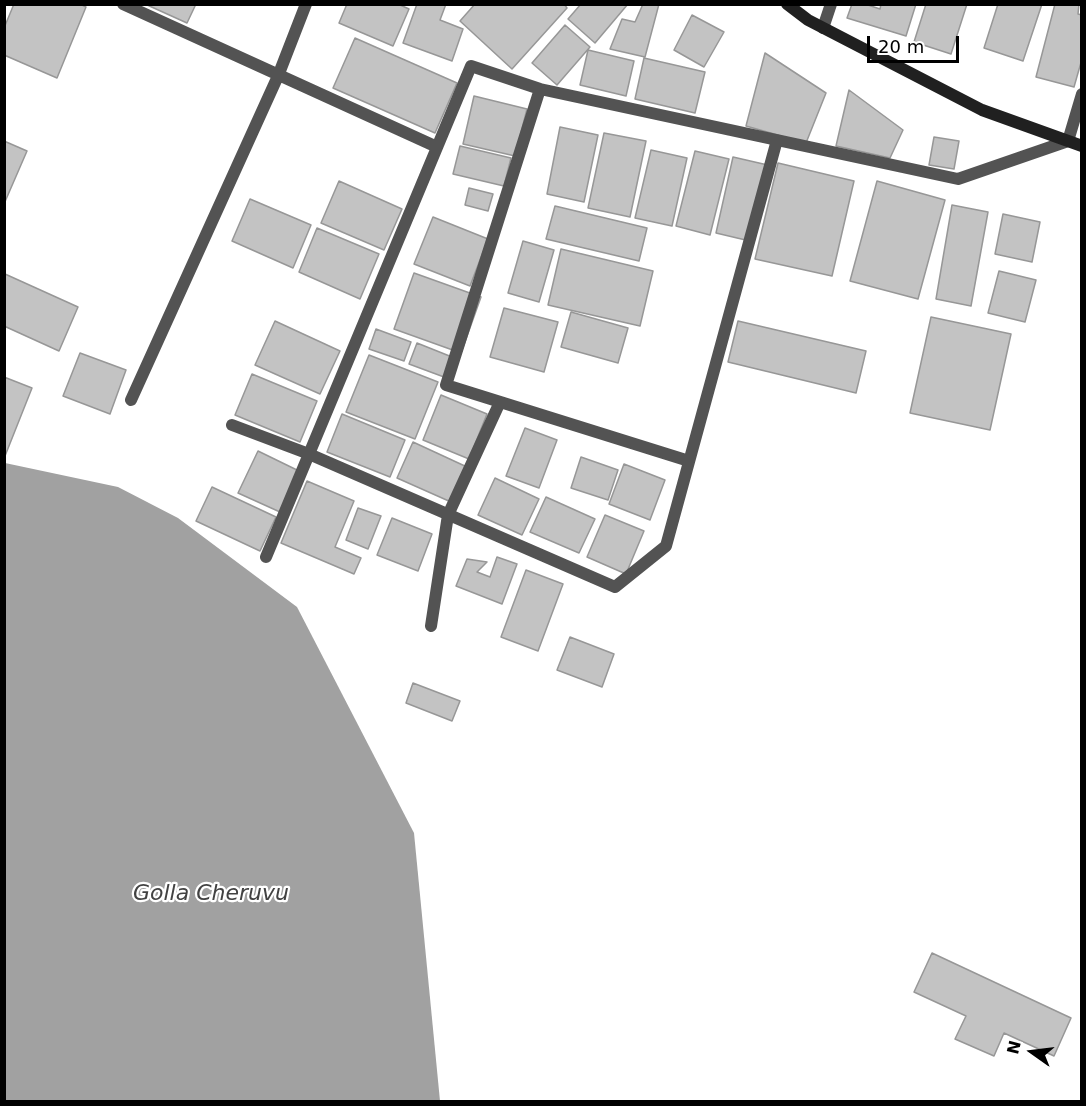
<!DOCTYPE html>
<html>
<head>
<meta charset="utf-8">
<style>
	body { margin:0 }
	#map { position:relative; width:1086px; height:1106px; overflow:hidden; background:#fff; font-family:"DejaVu Sans",sans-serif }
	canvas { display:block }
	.frame { position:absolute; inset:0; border:6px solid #000; pointer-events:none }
	.north { position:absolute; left:1002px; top:1022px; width:60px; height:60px; -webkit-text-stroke:4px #fff; paint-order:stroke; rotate:284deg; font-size:16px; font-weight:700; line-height:24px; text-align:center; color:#000 }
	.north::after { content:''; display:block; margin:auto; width:21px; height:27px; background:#000; clip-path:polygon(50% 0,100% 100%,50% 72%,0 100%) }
	.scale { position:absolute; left:867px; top:36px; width:92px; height:27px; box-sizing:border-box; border:3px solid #000; border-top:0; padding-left:8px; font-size:18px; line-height:21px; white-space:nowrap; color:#000; -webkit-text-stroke:4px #fff; paint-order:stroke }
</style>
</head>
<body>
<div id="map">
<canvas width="1086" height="1106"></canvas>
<div class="frame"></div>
<div class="north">N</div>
<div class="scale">20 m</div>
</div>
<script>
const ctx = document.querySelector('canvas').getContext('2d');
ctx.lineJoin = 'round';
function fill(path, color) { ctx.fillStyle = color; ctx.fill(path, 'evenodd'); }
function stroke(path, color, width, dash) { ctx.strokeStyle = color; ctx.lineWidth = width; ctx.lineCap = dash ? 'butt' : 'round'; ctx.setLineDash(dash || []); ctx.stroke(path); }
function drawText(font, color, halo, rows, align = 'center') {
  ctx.font = font + ' "DejaVu Sans",sans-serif'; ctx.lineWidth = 4.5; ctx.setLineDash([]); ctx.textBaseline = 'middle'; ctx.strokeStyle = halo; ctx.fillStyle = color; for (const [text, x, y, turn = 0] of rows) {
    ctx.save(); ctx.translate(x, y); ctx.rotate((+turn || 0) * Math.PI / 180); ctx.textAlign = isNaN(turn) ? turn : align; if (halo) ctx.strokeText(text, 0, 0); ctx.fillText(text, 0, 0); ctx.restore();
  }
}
const water = new Path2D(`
	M5 463 118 487 178 518 297 607 414 833 440 1101H5Z`);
const building = new Path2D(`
	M14 4H80L86 7 57 78 4 55V28Z
	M145 4H196L187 23Z
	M347 4H398L409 9 393 46 339 23Z
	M417 4H446L440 20 463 29 452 61 403 43Z
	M475 4H564L567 8 512 69 460 21Z
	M581 4H628L595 43 568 19Z
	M643 4H659L645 57 610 49 622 19 635 22Z
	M852 4H865L880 9 881 4H916L906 36 847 18Z
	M926 4H967L951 54 914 42Z
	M998 4H1042L1023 61 984 48Z
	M1055 4H1079L1078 14 1082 15V59L1074 87 1036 77Z
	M692 15 724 32 704 67 674 50Z
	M565 25 590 47 557 85 532 63Z
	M355 38 457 83 435 133 333 88Z
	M588 50 634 61 626 96 580 85Z
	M765 53 826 93 806 143 746 126Z
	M644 58 705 72 695 113 635 99Z
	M849 90 903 130 890 158 836 146Z
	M474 96 527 109 515 156 463 144Z
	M560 127 598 135 584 202 547 194Z
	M604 133 646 141 630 217 588 208Z
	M934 137 959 141 954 169 929 165Z
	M4 141 27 151 4 204Z
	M460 146 511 158 504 186 453 174Z
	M651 150 687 158 672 226 635 218Z
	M695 151 729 159 710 235 676 226Z
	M733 157 772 166 754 242 716 233Z
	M778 163 854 181 832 276 755 259Z
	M339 181 402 209 384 250 321 223Z
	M877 181 945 200 918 299 850 281Z
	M469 188 493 194 488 211 465 205Z
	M250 199 311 225 293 268 232 241Z
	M952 205 988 212 971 306 936 299Z
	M555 206 647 228 639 261 546 239Z
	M1003 214 1040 222 1032 262 995 254Z
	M433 217 488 239 470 286 414 264Z
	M317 228 379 254 360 299 299 272Z
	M523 241 554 250 539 302 508 293Z
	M561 249 653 271 640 326 548 305Z
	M999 271 1036 280 1025 322 988 313Z
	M414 273 481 297 461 353 394 329Z
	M5 274 78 307 59 351 4 326Z
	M504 308 558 322 544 372 490 357Z
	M571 312 628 328 618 363 561 347Z
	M931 317 1011 334 990 430 910 413Z
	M275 321 340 351 320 394 255 365Z
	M738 321 866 351 856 393 728 362Z
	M376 329 411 342 404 361 369 349Z
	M417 343 452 357 444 377 409 364Z
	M80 353 126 370 110 414 63 396Z
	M369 355 438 382 415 439 346 412Z
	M252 374 317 401 300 442 235 415Z
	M4 377 32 388 5 456H4Z
	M441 395 487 414 469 459 423 440Z
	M342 414 405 440 390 477 327 452Z
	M525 428 557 440 539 488 506 476Z
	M413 442 467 467 451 502 397 478Z
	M258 451 299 471 280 512 238 493Z
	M581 457 618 470 608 500 571 488Z
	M624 464 665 480 650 520 609 504Z
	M495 478 539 499 522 535 478 515Z
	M307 481 354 501 335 547 361 558 354 574 281 543Z
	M212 487 276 517 260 551 196 521Z
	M546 497 595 519 579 553 530 532Z
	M358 508 381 516 368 549 346 540Z
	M605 515 644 531 626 574 587 557Z
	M392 518 432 534 418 571 377 555Z
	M497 557 517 564 502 604 456 586 467 559 487 562 477 572 490 577Z
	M526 570 563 584 538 651 501 637Z
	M570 637 614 654 602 687 557 670Z
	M413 683 460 701 452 721 406 703Z
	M932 953 1071 1018 1054 1056 1004 1033 994 1056 955 1039 966 1016 914 992Z`);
const street = new Path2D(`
	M123 4 437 147
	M823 28 831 4
	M540 89 446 385 689 461
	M131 400 278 76 306 4
	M232 425 309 454 615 587 666 546 777 140
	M266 557 471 66 540 89 958 179 1068 141 1082 94
	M431 626 448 515 500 402`);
const secondary = new Path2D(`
	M787 4 808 20 982 110 1082 146`);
const waterNames = [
	["Golla Cheruvu",211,894]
];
fill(water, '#a1a1a1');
fill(building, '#c3c3c3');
stroke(building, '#979797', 1.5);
stroke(street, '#535353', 12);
stroke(secondary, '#202020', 12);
drawText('italic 22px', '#424242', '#fff', waterNames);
</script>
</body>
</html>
